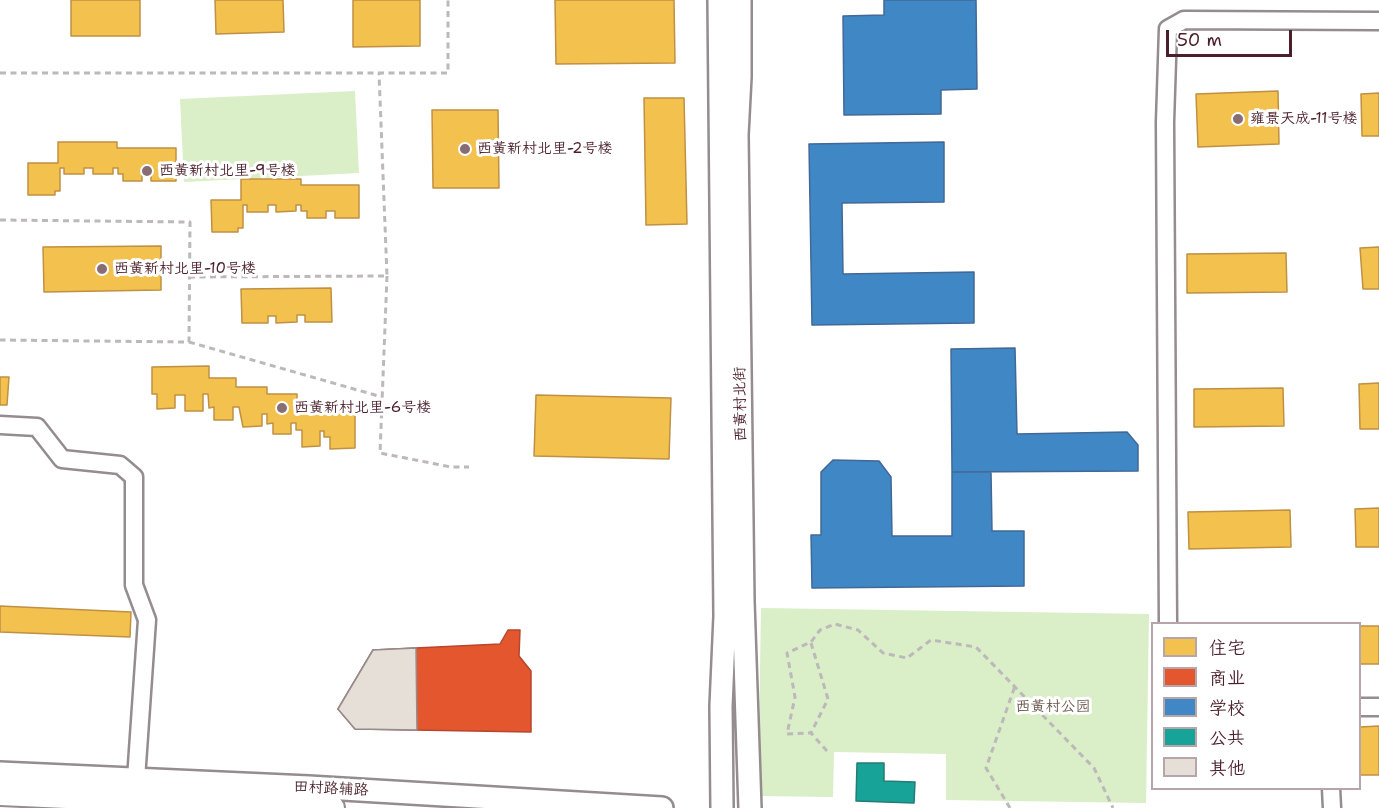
<!DOCTYPE html>
<html>
<head>
<meta charset="utf-8">
<style>
	body { margin:0 }
	#map { position:relative; width:1379px; height:808px; overflow:hidden; background:#fff; font-family:"Shantell Sans","LXGW WenKai TC",sans-serif }
	canvas { display:block }
	.legend { position:absolute; left:1151px; top:622px; width:210px; height:168px; box-sizing:border-box; background:#fff; border:2px solid #b7a5aa; margin:0; padding:8px 10px; list-style:none; font-size:18px; color:#4a1f2b }
	.legend li { display:flex; align-items:center; gap:12px; height:30px }
	.legend b { width:30px; border:2px solid #b7a5aa }
	.scale { position:absolute; left:1166px; top:30px; width:126px; height:27px; box-sizing:border-box; border:3px solid #4a1f2b; border-top:0; padding-left:8px; font-size:18px; line-height:21px; white-space:nowrap; color:#4a1f2b; -webkit-text-stroke:4px #fff; paint-order:stroke }
</style>
</head>
<body>
<div id="map">
<canvas width="1379" height="808"></canvas>
<ul class="legend">
<li><b style="height:16px;background:#f2c14e"></b>住宅</li>
<li><b style="height:16px;background:#e4572e"></b>商业</li>
<li><b style="height:16px;background:#3f88c5"></b>学校</li>
<li><b style="height:16px;background:#17a398"></b>公共</li>
<li><b style="height:16px;background:#e6dfd7"></b>其他</li>
</ul>
<div class="scale">50 m</div>
</div>
<script>
const ctx = document.querySelector('canvas').getContext('2d');
ctx.lineJoin = 'round';
function fill(path, color) { ctx.fillStyle = color; ctx.fill(path, 'evenodd'); }
function stroke(path, color, width, dash) { ctx.strokeStyle = color; ctx.lineWidth = width; ctx.lineCap = dash ? 'butt' : 'round'; ctx.setLineDash(dash || []); ctx.stroke(path); }
function drawText(font, color, halo, rows, align = 'center') {
  ctx.font = font + ' "Shantell Sans","LXGW WenKai TC",sans-serif'; ctx.lineWidth = 6; ctx.setLineDash([]); ctx.textBaseline = 'middle'; ctx.strokeStyle = halo; ctx.fillStyle = color; for (const [text, x, y, turn = 0] of rows) {
    ctx.save(); ctx.translate(x, y); ctx.rotate((+turn || 0) * Math.PI / 180); ctx.textAlign = isNaN(turn) ? turn : align; if (halo) ctx.strokeText(text, 0, 0); ctx.fillText(text, 0, 0); ctx.restore();
  }
}
const green = new Path2D(`
	M355 91 359 173 184 182 180 99Z
	M761 608 1149 614 1146 803 946 800V754L834 752 833 797 758 796Z`);
const homes = new Path2D(`
	M71 0H140V36H71Z
	M215 0H283L284 32 216 34Z
	M353 0H420V46L353 47Z
	M555 0H674L675 63 556 64Z
	M1278 91 1279 144 1198 147 1196 94Z
	M1379 93V136H1362L1361 94Z
	M644 98H684L687 224 646 225Z
	M432 110H498L499 188H433Z
	M58 142H117V148H176V181H151V174H142V181H123V174H118V168H113V174H93V168H84V174H64V168H60V191H55V195H28V163H58Z
	M241 179H301V185H359V218H335V211H326V218H307V211H301V205H296V211L276 212V205H268V212H247V205H243V228H238V232H212L211 200H241Z
	M161 246V290L44 292 43 247Z
	M1379 247V289H1363L1360 248Z
	M1286 253 1287 292 1187 293V254Z
	M331 288 332 322H305V315H297V322L276 323V316H268V323H242L241 289Z
	M209 366V378H236V387H267V394H297V402H325V408H355V448L330 449V437H324V431H320V446L302 447V430H296V423H291V434H273V423L267 424V414H262V426L243 427 239 407H233V420H214V407L209 408 208 394H203V411H185V395H175V408L157 409V394H152V367Z
	M0 377H9L7 405H0Z
	M1379 383V429H1360L1359 384Z
	M1283 388 1284 426 1194 427V389Z
	M536 395 671 398 669 459 534 456Z
	M1379 508V547H1356L1355 509Z
	M1290 510 1291 547 1189 549 1188 512Z
	M0 606 131 612 130 637 0 632Z
	M1360 626H1379V664H1360Z
	M1379 726V775H1360V727Z`);
const shops = new Path2D(`
	M508 630H520L519 656 531 671V732L355 729 338 709 373 650 500 644Z`);
const schools = new Path2D(`
	M884 0H976L977 89 941 90V114L844 115 843 16 884 15Z
	M944 142V202L842 203 843 274 974 272V323L812 325 809 144Z
	M1015 348 1017 434 1127 432 1138 445V471L952 472 951 349Z
	M833 460 879 461 891 477 892 536H952V472H991L992 531H1024V586L812 588 811 535H821V472Z`);
const public = new Path2D(`
	M857 763H884V781L915 782 914 803 856 801Z`);
const building = new Path2D(`
	M416 648 417 730 355 729 338 709 373 650Z`);
const path = new Path2D(`
	M0 73H448V0
	M0 220 190 222 189 342 0 340
	M387 276 380 453 451 467H469
	M189 277 387 276 379 73
	M189 342 382 397
	M811 643 828 699 811 733
	M827 751 811 733 787 734 795 697 787 653 811 642 820 630 835 624 858 630 883 653 907 658 931 640 976 647 1094 768 1113 808
	M1010 808 986 768 1015 686`);
const minor = new Path2D(`
	M0 425 37 427 62 459 120 465 134 477V585L147 620 136 779
	M1168 624 1165 122 1168 29 1184 20 1379 21
	M1360 707H1379
	M1331 788 1332 808`);
const tertiary = new Path2D(`
	M719 0 725 616 721 706 722 808
	M740 0V77L737 135 743 601 750 808
	M0 773 309 787 662 808`);
const secondary = new Path2D(`
	M0 793 332 808`);
const markers = [
	[1238,119,6,"#896d75"],
	[465,149,6,"#896d75"],
	[147,171,6,"#896d75"],
	[102,269,6,"#896d75"],
	[282,408,6,"#896d75"]
];
const poiNames = [
	["雍景天成-11号楼",1250,119],
	["西黄新村北里-2号楼",477,149],
	["西黄新村北里-9号楼",159,171],
	["西黄新村北里-10号楼",114,269],
	["西黄新村北里-6号楼",294,408]
];
const streetNames = [
	["西黄村北街",741,404,-91],
	["田村路辅路",331,789,3]
];
const parkNames = [
	["西黄村公园",1053,707]
];
fill(green, '#daeec8');
fill(homes, '#f2c14e');
stroke(homes, '#c09044', 1.5);
fill(shops, '#e4572e');
stroke(shops, '#b6462d', 1.5);
fill(schools, '#3f88c5');
stroke(schools, '#426897', 1.5);
fill(public, '#17a398');
stroke(public, '#267b77', 1.5);
fill(building, '#e6dfd7');
stroke(building, '#948c8e', 1.5);
stroke(minor, '#948c8e', 21);
stroke(tertiary, '#948c8e', 26);
stroke(secondary, '#948c8e', 28);
stroke(path, '#bdb8b9', 3, [6, 4.5]);
stroke(minor, '#fff', 16);
stroke(tertiary, '#fff', 21);
stroke(secondary, '#fff', 24);
for (const [x, y, r, color] of markers) { const dot = new Path2D(); dot.arc(x, y, r, 0, 2 * Math.PI); ctx.fillStyle = color; ctx.fill(dot); stroke(dot, '#fff', 2); }
drawText('15px', '#4a1f2b', '#fff', poiNames, 'left');
drawText('15px', '#4a1f2b', '#fff', streetNames);
drawText('15px', '#6c594d', '#fff', parkNames);
</script>
</body>
</html>
